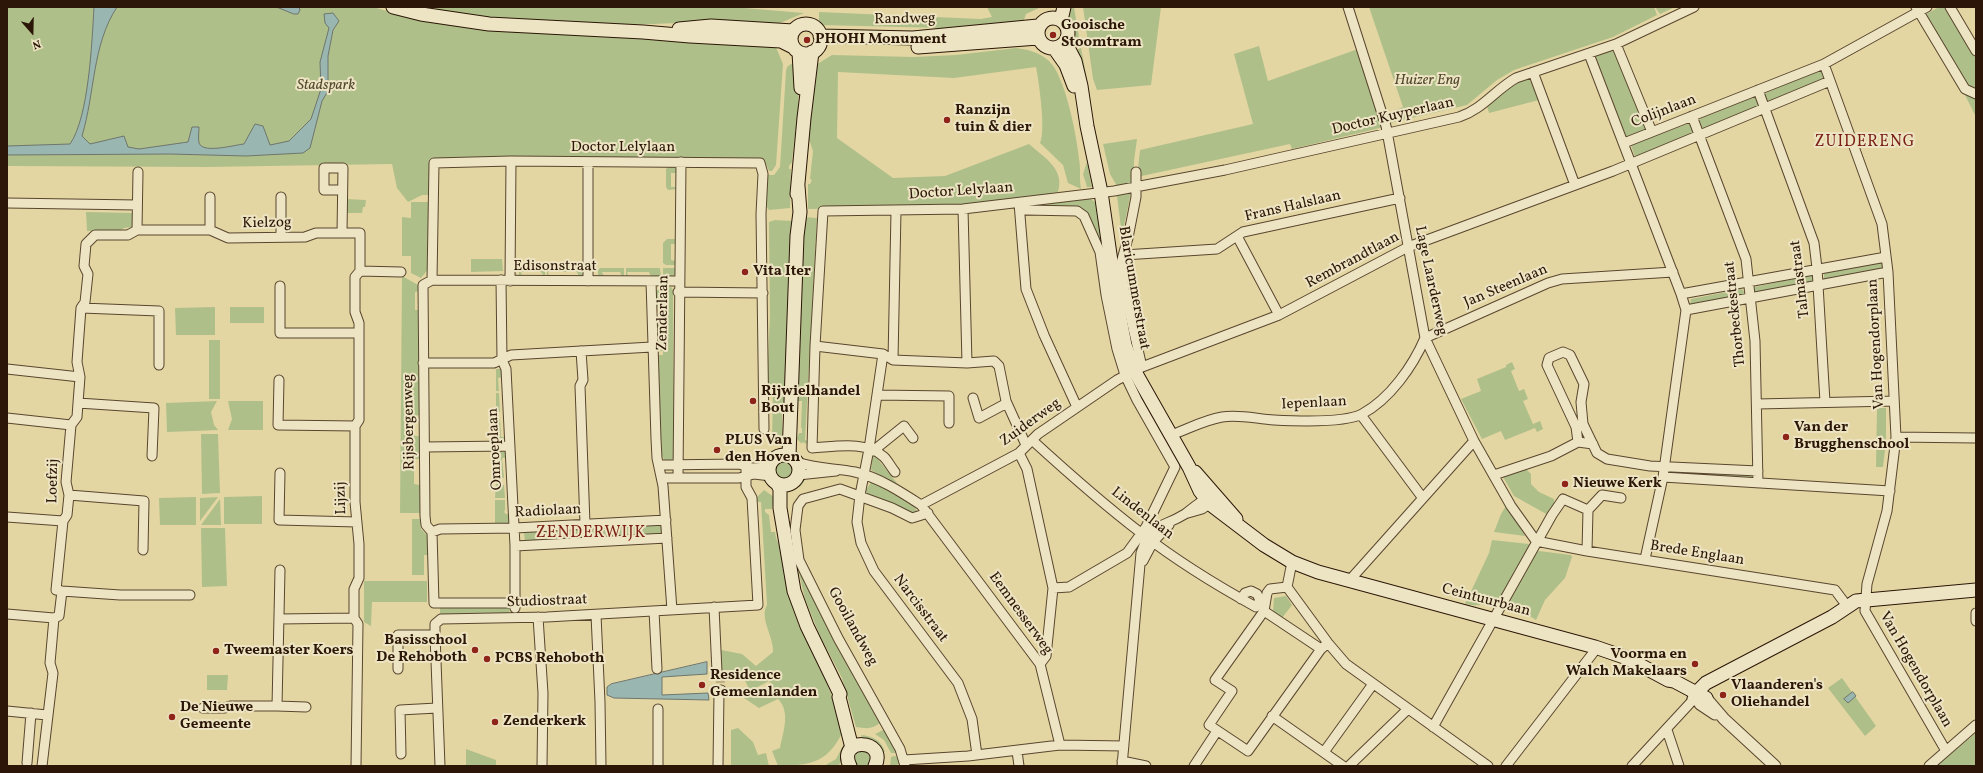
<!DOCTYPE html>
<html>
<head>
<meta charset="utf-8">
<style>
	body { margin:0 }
	#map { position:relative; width:1983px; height:773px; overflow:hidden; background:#e4d6a3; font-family:Vollkorn,serif }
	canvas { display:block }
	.frame { position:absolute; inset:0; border:8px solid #2b1607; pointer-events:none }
	.north { position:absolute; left:12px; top:12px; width:40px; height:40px; -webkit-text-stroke:3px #ede4c3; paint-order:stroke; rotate:160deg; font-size:11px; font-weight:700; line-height:16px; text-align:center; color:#2b1607 }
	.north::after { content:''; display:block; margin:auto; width:14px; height:18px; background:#2b1607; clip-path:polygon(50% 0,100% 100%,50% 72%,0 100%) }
</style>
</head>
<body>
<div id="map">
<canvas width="1983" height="773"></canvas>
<div class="frame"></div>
<div class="north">N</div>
</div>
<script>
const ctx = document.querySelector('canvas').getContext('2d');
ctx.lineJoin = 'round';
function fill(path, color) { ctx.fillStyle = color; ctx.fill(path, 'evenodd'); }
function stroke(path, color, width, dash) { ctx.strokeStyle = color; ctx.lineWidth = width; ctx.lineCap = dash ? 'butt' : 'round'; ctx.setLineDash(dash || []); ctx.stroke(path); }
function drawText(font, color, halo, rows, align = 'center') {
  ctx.font = font + ' Vollkorn,serif'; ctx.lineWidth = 4; ctx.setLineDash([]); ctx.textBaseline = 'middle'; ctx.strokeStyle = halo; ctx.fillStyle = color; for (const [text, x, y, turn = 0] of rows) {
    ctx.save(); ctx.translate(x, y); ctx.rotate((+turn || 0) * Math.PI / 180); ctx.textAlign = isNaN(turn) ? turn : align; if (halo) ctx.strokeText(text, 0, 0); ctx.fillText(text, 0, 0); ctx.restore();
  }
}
const green = new Path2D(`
	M7 7H373L421 21 498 31 775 45 783 64 776 165 772 171H769L766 164 762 160 737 158 432 159 429 161 430 195H422L408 202 397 188 392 164 207 167 7 166Z
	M413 7H732L804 13 780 23 706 22 599 26 508 21Z
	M987 7H1041L1026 14 1023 23 1004 22 943 28 819 25V12L981 19 992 17Z
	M1068 7H1074L1080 43 1072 47 1073 30 1066 17Z
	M1083 7H1161L1151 85 1097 90 1093 79Z
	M1369 7H1654L1657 15 1613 37 1514 70 1497 80 1467 105 1390 123 1387 114 1403 107Z
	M1655 7H1675L1660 14Z
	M1939 7H1947L1976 58V90L1968 88 1923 16Z
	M1259 46 1268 81 1358 49 1384 127 1292 149 1290 144 1137 177 1140 150 1253 124 1234 54Z
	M1616 47 1647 130 1627 139 1595 56Z
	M1016 48C1029 50 1039 52 1049 61 1065 75 1077 137 1079 159 1081 169 1079 179 1081 189L1068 183 1063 165 1040 143C1046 130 1039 83 1036 67L954 78 838 72 837 138 893 178 945 176 1029 144C1045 158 1065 169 1058 192L1006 202 967 206 808 209V184H810L812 180 810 179 813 151 808 137 814 66 832 55 914 57 956 55Z
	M1081 48 1090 95 1086 96 1074 51Z
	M791 64H795C803 97 795 129 792 162L789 166V169H791L790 208 769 210 767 207V175H774L780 167 786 71 787 67Z
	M1821 70 1826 81 1768 104 1763 94Z
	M1526 78C1535 82 1536 92 1539 100L1489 113 1487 106 1513 82Z
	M1963 91 1976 96V117Z
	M1755 96 1759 107 1703 130 1699 119Z
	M1690 123 1694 134 1635 157 1631 145Z
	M1137 139 1134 161V183L1117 186 1110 174 1103 144Z
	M1087 162 1092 187H1087L1083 174Z
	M675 166 677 173H671V187H677V189L668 190 666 187V169L668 167Z
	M1131 192 1122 236 1117 196Z
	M1088 197 1096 203 1106 259 1078 208 1029 205Z
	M346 199 366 200 365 207H363L362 213H345Z
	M411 202H430L429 268 421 278 411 273V256H402V217L411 218Z
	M86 212 132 213V227L124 228 121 230 87 231Z
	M803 217 817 218 805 440 808 441 807 444 802 442V444L797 439 799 433H802V428H801L802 401H798L796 390 799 355Z
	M775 220 793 221 786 391 782 410V439H772L773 386 767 385 770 315 769 225V222Z
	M667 239H676V244H671V260L676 261V265H666L663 263V243Z
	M471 259H502L503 271 471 272Z
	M1880 262 1883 266 1881 270 1824 280V273Z
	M522 267 545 268V277L541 272H521L522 277H519V270Z
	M547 268H579L583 269V277H579L577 272H548L549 276 547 277Z
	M600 268H624V277H622L620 272H602L604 277H598V270Z
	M626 268H660L661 277H651L649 272H627L628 276 626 277Z
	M663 268H676V273L672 277H663Z
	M1811 275 1814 279 1812 281 1761 293 1754 291 1755 287Z
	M402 276 420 286V291L415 292V310H421L420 415 414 416 415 436H421L420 459H414V484L420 485V513H400Z
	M658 287H671L673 290 674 458 670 461H665L662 456 656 355H663V351H655V324H661V308L655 307 654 290H658Z
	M1742 289 1745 293 1742 297 1690 305 1691 299Z
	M215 307V335H176L175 308Z
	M230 307H264V323H230Z
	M209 340H220V399H209Z
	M1512 362 1515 369 1511 371 1519 391 1524 389 1528 399 1523 401 1533 424 1540 421 1543 429 1537 432 1535 428 1505 440 1501 431 1482 439 1461 399 1481 391 1477 379 1506 367V365Z
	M496 369H502L503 377 498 378 499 391H496Z
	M496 393H499L500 412H496Z
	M217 401 211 412 214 425 218 430 167 432 166 403Z
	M228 401H263V430H228L232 419Z
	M1877 408H1886V442L1883 467H1876Z
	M500 419 501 437H507L505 441H496V420Z
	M201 434H218L220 493 202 494Z
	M777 449H780C777 456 770 462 763 464L771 453Z
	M495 452H507L508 458H502L504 478 496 477Z
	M873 453 900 487 871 470Z
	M776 470a9 9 0 1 1 18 0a9 9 0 1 1-18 0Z
	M1522 470H1527L1531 474V484L1539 492 1554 499V504L1548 515 1514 496 1502 475Z
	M1674 470 1755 476 1754 479 1672 475V472Z
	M807 477 801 486 790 491C793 485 800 478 807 477Z
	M871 482 911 503 918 512 911 514 865 492Z
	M496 484 504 485 505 498H495Z
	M764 490 774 497 772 509H765V512L769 515 771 532H775L776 538 784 556 821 669 846 731 842 733C827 764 809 765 778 766L772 751 780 748C783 732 791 712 778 699L759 708 744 698 773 686 769 681 750 691 740 670H722L721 650 742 654 756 666 773 652C774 637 759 618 767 605L761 502H755V499Z
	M262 496V524H224V497Z
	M196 497V525H160L159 498Z
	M218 497 200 521V498Z
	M220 499 221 525H201Z
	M495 500H505V510L504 512 506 514H511V525H495Z
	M1507 504 1525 536 1494 532 1501 514Z
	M412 519H420L421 529 429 537V555H424V575H412Z
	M660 523 663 528 660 535 584 539V529Z
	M201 528H225L227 586 202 587Z
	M582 529V539L525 542 524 532Z
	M1492 540 1529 544 1530 547 1499 601C1487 604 1478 607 1465 604L1489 553Z
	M1539 551 1571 555 1572 557 1565 578 1545 600 1536 620 1508 602 1537 552Z
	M795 556 821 615 882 722C871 729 869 729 856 727L842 678 820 636 805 599Z
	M364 581H427V602H372L371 626 364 622Z
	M1286 596 1292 605 1282 618 1273 612 1274 598Z
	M508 607 511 610 508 613 440 616V608Z
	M207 675H228L227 690H207Z
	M1842 678 1876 726 1865 736 1828 688Z
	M738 728 753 742 758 755 766 753 769 766H731V730Z
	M885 729 897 751 896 753H891L884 740 875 734Z
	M1976 733V766H1936Z
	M861 735C873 736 881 740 885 752 876 752 864 744 861 735Z
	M846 740V745L840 764 836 766H824L836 759Z
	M466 749 496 760V765H466Z
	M854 759a8 8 0 1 1 16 0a8 8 0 1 1-16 0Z
	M894 756 899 757 901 764 890 766 891 757Z`);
const water = new Path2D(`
	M94 7H117C92 45 95 93 82 136L90 144 124 136 128 147 139 149 188 142 192 127H199C199 132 198 138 199 143 203 154 234 145 244 144L255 124 263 126 270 145 289 141 311 119 321 89 320 62 329 28 325 23 324 14 333 13 339 21 333 30 328 56V91L322 101 310 148 303 153 246 156 170 154 7 155V146L70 144C89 117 92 41 94 7Z
	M277 7H299L300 10 298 14H294Z
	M707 662V674L662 677V695L708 693 709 700 614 698 607 695V687L611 684Z
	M1853 692 1856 696 1848 703 1844 699Z`);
const minorTunnel = new Path2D(`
	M720 674 721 690`);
const minor = new Path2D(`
	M1348 7 1386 126 1425 338 1474 441 1511 506 1536 541
	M1916 7 1965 89 1976 94
	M1950 7 1976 51
	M1616 44 1652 132
	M1589 54 1681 294 1686 310 1663 477 1645 559
	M1824 64 1882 224 1888 272 1896 437 1887 511 1867 584 1865 611 1946 751
	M1533 72 1575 185
	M1758 90 1814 243 1817 268 1825 402
	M1692 116 1746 259 1755 341 1758 483
	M1624 143 1824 64 1927 7
	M1136 172V197L1128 238 1121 263 1124 289 1142 367
	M281 197V237
	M7 203 137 205
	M1019 203 1025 210 1077 211 1084 216 1100 252 1106 295 1117 349 1125 375 1137 400 1175 467 1146 527 1127 553 1069 587 1053 588 1046 656 1040 664
	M1019 203 1026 289 1044 335 1077 407
	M963 209 967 363
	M137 230H210L228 238 305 237 316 233H360V271
	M137 230 138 172
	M210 230V197
	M342 233 343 168H324V190H342
	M1237 236 1279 315
	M1124 255 1217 249 1243 232 1400 198
	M432 280 678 281
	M501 280 502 360 506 369 515 546V608
	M510 281 511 161
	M588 281V162
	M651 281 656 439 657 458 663 486 672 610
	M280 286V333H359
	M678 292 763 293
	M1681 294 1886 257
	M81 308 159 311V365
	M1686 310 1888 272
	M815 346 883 354 893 360 967 363 994 361 999 366 1006 401 1026 445
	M581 351 583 380 580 386 585 524
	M883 354 869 449 860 495 857 522 861 543 874 571 958 683 972 719 977 755
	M893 360 896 211
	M423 363H494L511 355 652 347
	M7 369 80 377
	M279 380 278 425 355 426
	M877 395 949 396V423
	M973 398 979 418 1007 403
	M78 403 154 408 152 456
	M1757 404 1894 401
	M1361 415 1422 497
	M7 418 71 425
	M1171 435C1188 429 1204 420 1222 417 1239 414 1257 419 1274 420 1294 421 1345 423 1362 414 1390 399 1413 366 1425 338L1548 283 1562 279 1673 272
	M1896 437 1976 438
	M1032 440C1067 472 1103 504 1141 533 1177 561 1216 585 1256 607L1260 600 1257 594 1251 591 1245 593 1241 599
	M1578 442 1576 427 1547 365 1549 358 1563 352 1570 355 1584 384 1581 402 1583 424 1597 453 1607 459 1650 466 1758 471
	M425 447 509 446
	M873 451 904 426 913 438
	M1019 453 1027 469 1053 588
	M797 462C816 469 835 468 855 472 878 477 901 492 921 505L1040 664 1060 745
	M659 465 739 464 752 468 770 467
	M895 472C891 467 888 461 884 457 867 440 833 447 812 448L815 346 823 211 963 209 1114 191 1225 170 1459 117C1483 109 1495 90 1516 78L1616 44 1694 7
	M280 473 279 520 357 522
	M798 475 836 471
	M1494 475 1551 456 1578 442 1593 444
	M1663 477 1890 491
	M662 478H739L754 474 771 476
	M678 478 681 162
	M69 495 144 501 143 550
	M921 505 1019 453 1038 434 1117 380 1142 367 1279 315 1408 247 1613 171 1830 81
	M1188 513 1202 509 1214 501
	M7 517 63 521
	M432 532 440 529 515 528 666 520
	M1536 541 1587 551 1835 590 1847 606
	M515 546 667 538
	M1587 551 1588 510 1602 495 1621 498
	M1143 561 1153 542 1169 525
	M1349 581 1474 441
	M1287 587 1292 562
	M62 591 120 595H190
	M515 603H434L432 532 426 525 425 516 423 285 432 280 434 163 511 161 760 163 763 174 761 214 764 429
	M714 607 717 672 716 674
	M654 611 657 669
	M1264 611 1215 680 1232 691 1209 725 1248 751 1321 649
	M1976 613V621
	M7 614 54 618
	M596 615 600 702 601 766
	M538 617 543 693 542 766
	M279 619 354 618
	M435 635V624L441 619 547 617 758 605 752 498 746 487V466
	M1328 643 1321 649 1264 611 1267 593 1270 589 1287 587 1328 643 1346 664 1488 766
	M398 669V635H435L440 766
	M277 706 306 707
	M203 708H225L230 706H277L280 570
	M658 709V766
	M7 711 47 715
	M1272 716 1343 766
	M1433 727 1552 515 1563 499 1588 510
	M1667 730 1679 766
	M1017 751 1019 766
	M1324 752 1373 684
	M401 754 400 710 437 708
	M904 760 968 756 1060 745 1124 746
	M1122 761 1146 766
	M27 763 31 713
	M42 766 53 673 50 663 54 618 59 616 62 591 56 590 63 521 67 515 69 495 66 482 71 425 77 417 78 403 80 377 77 362 81 308 85 302 88 274 84 266 86 244 95 235H128L137 230
	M356 766 358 624 354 618V589L359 578V544L355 502V426L359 420V323L355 312V277L360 271 401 272
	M718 766 719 692 721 690
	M905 766 900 749 838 638 799 560 795 530 798 506 803 499 840 489 892 508 912 518 928 513
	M1122 766 1141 553C1152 521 1161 529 1185 514 1193 508 1201 501 1210 496
	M1194 766 1217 731
	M1349 766 1408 709
	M1506 766 1593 653 1595 647
	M1632 766 1693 700
	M1929 766 1976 725`);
const tertiary = new Path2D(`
	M1706 698 1724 719 1775 766
	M1700 704 1715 714`);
const secondary = new Path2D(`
	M393 7 421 14 489 24 643 32 690 36 781 41 793 47
	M1038 33a15 15 0 1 1 30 0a15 15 0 1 1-30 0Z
	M1061 20 1064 7
	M791 39a15 15 0 1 1 30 0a15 15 0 1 1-30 0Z
	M679 29 711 26 793 31
	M820 36 913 38 1038 26
	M1065 42 1075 61 1081 86 1087 126 1101 192 1117 303 1125 345 1134 370 1189 467 1200 491 1210 504 1264 545 1292 562 1318 572 1595 647 1627 658 1668 680 1674 681 1706 698
	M918 47 1038 38
	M1054 48 1066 65 1074 86
	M799 52 801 88
	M797 194 804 118 812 52
	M769 470a15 15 0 1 1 30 0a15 15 0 1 1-30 0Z
	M789 456 797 236 800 212 798 186
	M1195 472 1236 519
	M777 483 780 489V508L794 591 807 626 840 694 839 697 852 748
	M1694 699 1700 689 1706 683 1832 617 1856 601 1976 590
	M850 766C836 737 888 738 875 766`);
const markers = [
	[1053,35,4,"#8f2418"],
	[807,40,4,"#8f2418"],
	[947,120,4,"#8f2418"],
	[745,272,4,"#8f2418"],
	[753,401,4,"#8f2418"],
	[1786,437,4,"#8f2418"],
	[717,450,4,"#8f2418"],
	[1565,484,4,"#8f2418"],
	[475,650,4,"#8f2418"],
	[216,651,4,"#8f2418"],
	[487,659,4,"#8f2418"],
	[1695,664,4,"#8f2418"],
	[702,685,4,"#8f2418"],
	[1723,695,4,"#8f2418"],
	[172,717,4,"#8f2418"],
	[495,722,4,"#8f2418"]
];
const streetNames = [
	["Randweg",905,20,-1],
	["Colijnlaan",1664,112,-21],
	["Doctor Kuyperlaan",1393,117,-13],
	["Doctor Lelylaan",623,148],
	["Doctor Lelylaan",961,192,-4],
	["Frans Halslaan",1293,207,-13],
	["Kielzog",267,224,-1],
	["Rembrandtlaan",1353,261,-28],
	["Edisonstraat",555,267],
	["Talmastraat",1801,279,-97],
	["Lage Laarderweg",1430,281,78],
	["Jan Steenlaan",1506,287,-23],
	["Blaricummerstraat",1133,288,80],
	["Zenderlaan",664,313,-89],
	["Thorbeckestraat",1736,314,-96],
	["Van Hogendorplaan",1877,344,-93],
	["Iepenlaan",1314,404,-3],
	["Rijsbergenweg",410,422,-91],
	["Zuiderweg",1031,423,-36],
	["Omroeplaan",496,449,-93],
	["Loefzij",54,481,-89],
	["Lijzij",342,498,-92],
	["Radiolaan",548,512,-3],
	["Lindenlaan",1142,514,38],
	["Brede Englaan",1697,554,9],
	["Ceintuurbaan",1486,601,15],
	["Studiostraat",547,602,-2],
	["Narcisstraat",920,609,53],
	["Eemnesserweg",1020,614,54],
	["Gooilandweg",852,627,61],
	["Van Hogendorplaan",1915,670,60]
];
const poiNames = [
	["Gooische",1061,26],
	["Stoomtram",1061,43],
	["PHOHI Monument",815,40],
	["Ranzijn",955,111],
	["tuin & dier",955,128],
	["Vita Iter",753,272],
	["Rijwielhandel",761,392],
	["Bout",761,409],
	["Van der",1794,428],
	["Brugghenschool",1794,445],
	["PLUS Van",725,441],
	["den Hoven",725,458],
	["Nieuwe Kerk",1573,484],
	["Basisschool",467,641,"right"],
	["De Rehoboth",467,658,"right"],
	["Tweemaster Koers",224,651],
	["Voorma en",1687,655,"right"],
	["Walch Makelaars",1687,672,"right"],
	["PCBS Rehoboth",495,659],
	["Residence",710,676],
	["Gemeenlanden",710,693],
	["Vlaanderen's",1731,686],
	["Oliehandel",1731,703],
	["De Nieuwe",180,708],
	["Gemeente",180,725],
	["Zenderkerk",503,722]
];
const parkNames = [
	["Huizer Eng",1427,81],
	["Stadspark",326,86]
];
const neighbourhoodNames = [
	["ZUIDERENG",1865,143],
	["ZENDERWIJK",591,534]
];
fill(green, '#afbf89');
fill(water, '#9ab6b1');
stroke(water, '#6e766d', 1);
stroke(minorTunnel, '#bfb084', 9, [9, 4.5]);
stroke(minor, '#59462e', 11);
stroke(tertiary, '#59462e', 13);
stroke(secondary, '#2b1607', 15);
stroke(minor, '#ede4c3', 9);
stroke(tertiary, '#ede4c3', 11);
stroke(secondary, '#ede4c3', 13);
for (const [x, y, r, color] of markers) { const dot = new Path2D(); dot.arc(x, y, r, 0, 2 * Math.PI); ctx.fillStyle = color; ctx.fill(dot); stroke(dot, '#ede4c3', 1.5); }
drawText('15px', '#2b1607', '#ede4c3', streetNames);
drawText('bold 15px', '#2b1607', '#ede4c3', poiNames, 'left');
drawText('italic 15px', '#53492e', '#ede4c3', parkNames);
ctx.letterSpacing = '1px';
drawText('16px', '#7a1f14', '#ede4c3', neighbourhoodNames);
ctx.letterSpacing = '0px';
</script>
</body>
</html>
